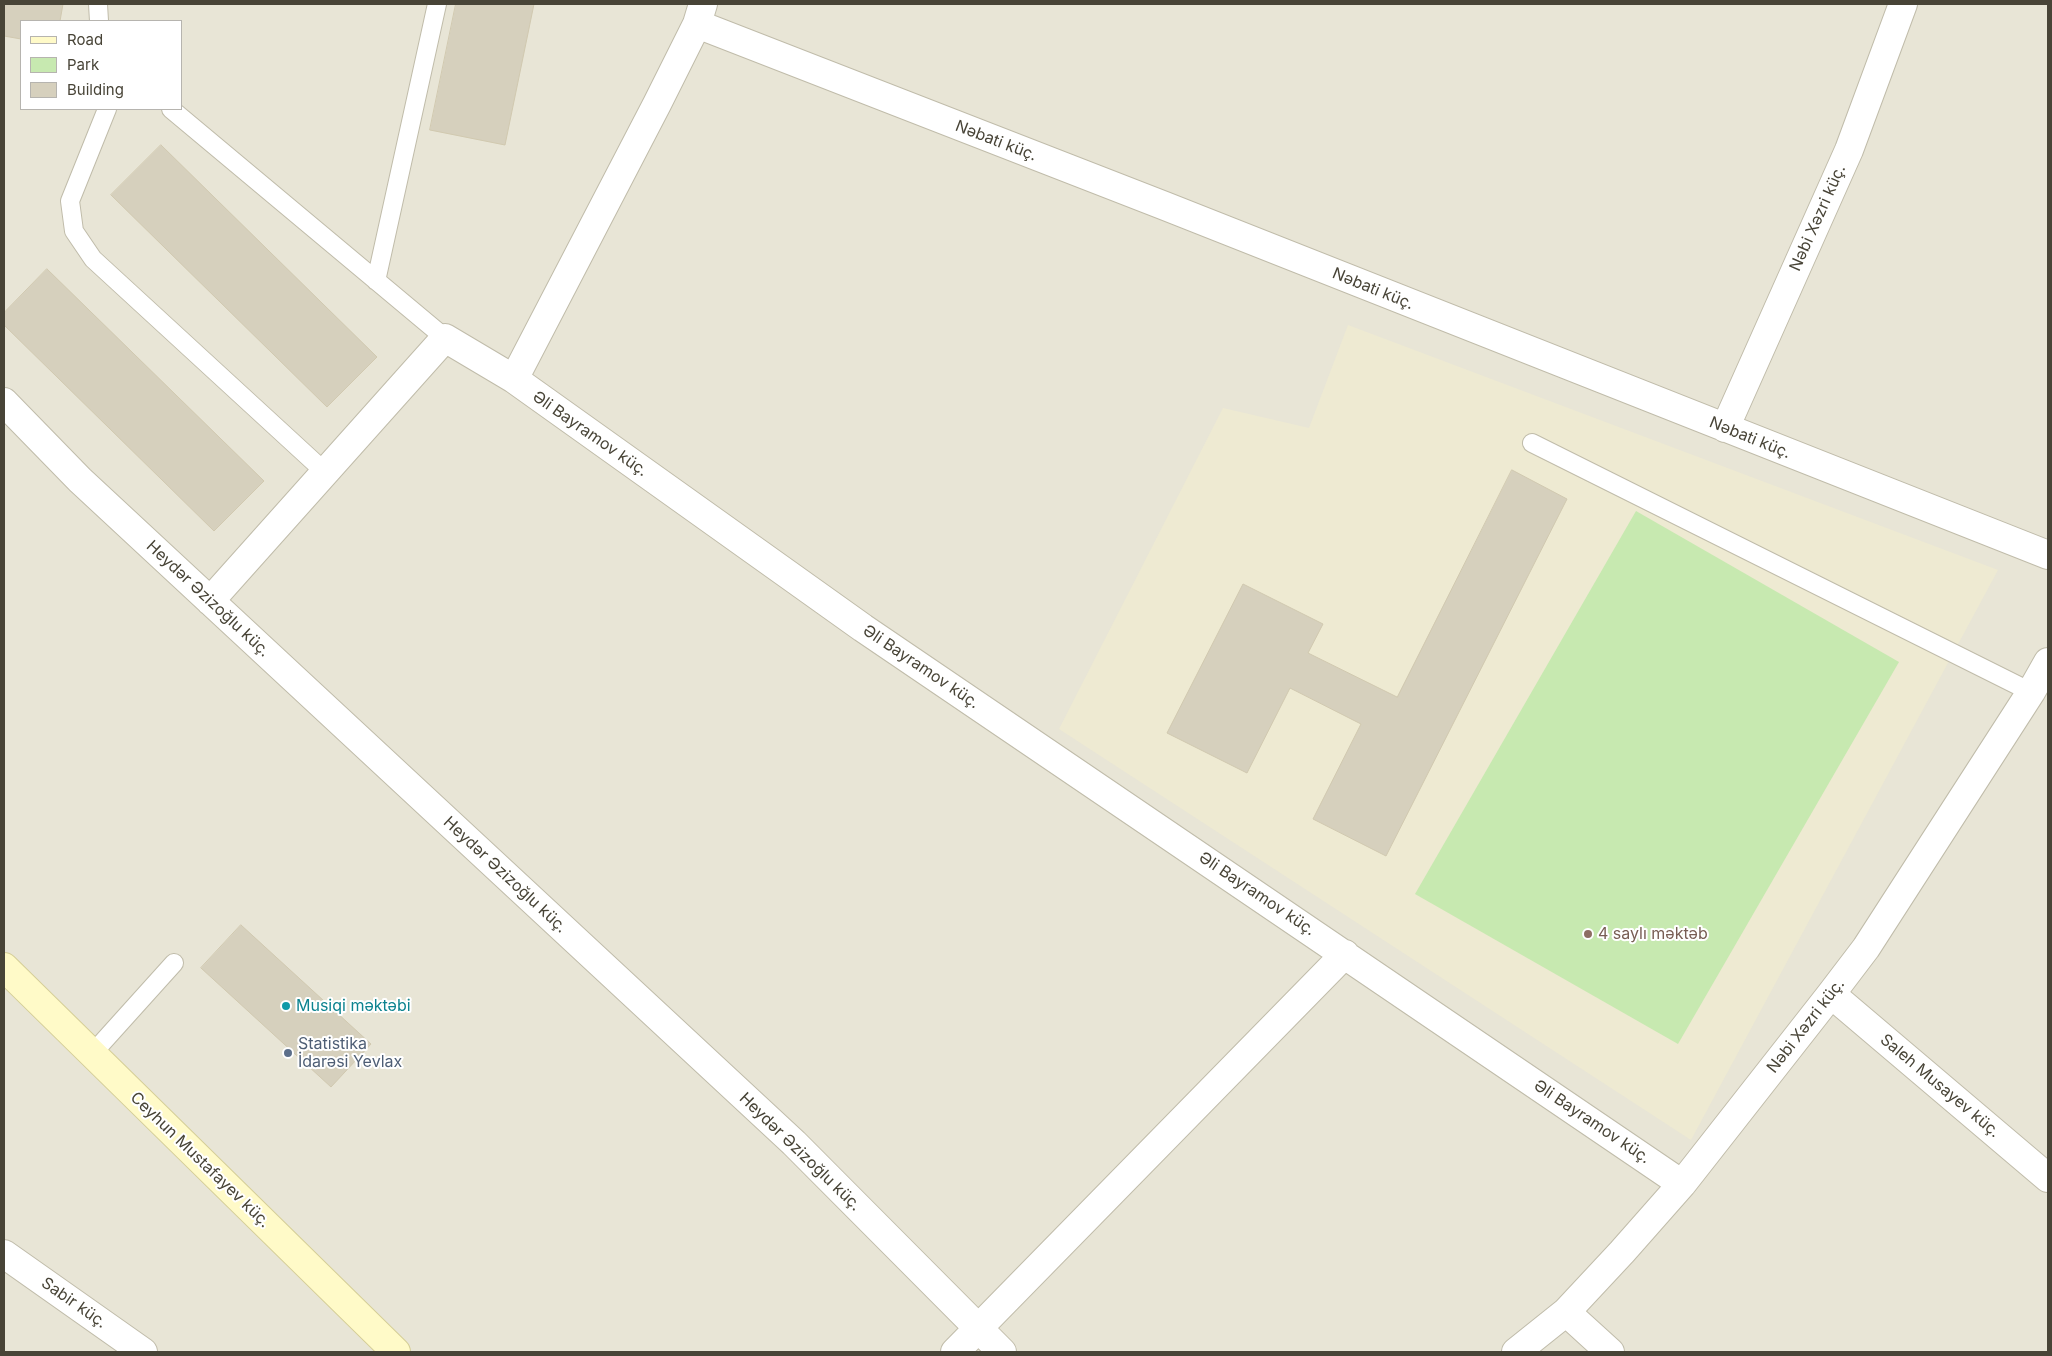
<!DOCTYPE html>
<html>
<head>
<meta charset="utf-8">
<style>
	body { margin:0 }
	#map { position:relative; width:2052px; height:1356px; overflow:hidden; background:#f4f3e8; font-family:Inter,sans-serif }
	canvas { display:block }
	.frame { position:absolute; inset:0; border:5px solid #484437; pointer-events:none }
	.legend { position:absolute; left:20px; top:20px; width:162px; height:90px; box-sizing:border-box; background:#fff; border:1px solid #b6b4af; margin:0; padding:6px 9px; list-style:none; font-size:15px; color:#484437 }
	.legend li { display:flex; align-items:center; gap:10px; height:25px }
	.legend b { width:25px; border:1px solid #b6b4af }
</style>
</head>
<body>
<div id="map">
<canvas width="2052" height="1356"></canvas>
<div class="frame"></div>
<ul class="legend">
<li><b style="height:6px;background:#fffac8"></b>Road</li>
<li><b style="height:14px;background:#c7e9b0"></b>Park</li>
<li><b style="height:14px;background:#d6d0bd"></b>Building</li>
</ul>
</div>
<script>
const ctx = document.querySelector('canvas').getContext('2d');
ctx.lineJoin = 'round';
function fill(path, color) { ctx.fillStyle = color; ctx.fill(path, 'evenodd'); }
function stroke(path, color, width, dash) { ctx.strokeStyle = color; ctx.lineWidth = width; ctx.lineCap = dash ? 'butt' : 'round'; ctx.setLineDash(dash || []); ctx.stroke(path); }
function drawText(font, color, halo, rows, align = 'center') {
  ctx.font = font + ' Inter,sans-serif'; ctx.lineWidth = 4; ctx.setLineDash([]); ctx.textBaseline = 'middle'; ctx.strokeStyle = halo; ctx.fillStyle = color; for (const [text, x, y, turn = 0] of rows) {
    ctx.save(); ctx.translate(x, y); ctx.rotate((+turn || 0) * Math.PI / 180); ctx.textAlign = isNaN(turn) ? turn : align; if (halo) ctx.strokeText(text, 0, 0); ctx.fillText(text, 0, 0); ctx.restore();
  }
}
const residential = new Path2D(`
	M4 4H2048V1352H4ZM21 21H181V109H21Z`);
const education = new Path2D(`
	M1348 325 1998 570 1691 1140 1059 729 1223 408 1309 428Z`);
const green = new Path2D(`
	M1636 511 1899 662 1678 1044 1415 894Z`);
const building = new Path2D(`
	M4 4H63L60 21H21V39L4 36Z
	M456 4H534L505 145 430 130Z
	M161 145 377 357 327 407 111 195Z
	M47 269 264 481 214 531 4 325V313Z
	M1512 470 1567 499 1386 856 1313 819 1361 724 1290 688 1247 773 1167 733 1243 584 1323 624 1308 653 1397 697Z
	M241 925 371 1044 331 1087 201 968Z`);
const service = new Path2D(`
	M98 4 99 21
	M107 109 70 201 74 231 93 259 326 473
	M171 109 445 338
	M376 281 437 4
	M1532 443 2031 692
	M92 1054 174 963`);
const minor = new Path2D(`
	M703 4 697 24 657 104 514 379 863 628 1682 1184
	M697 24 1165 206 2048 555
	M4 402 80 480 794 1143 1002 1352
	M1725 428 1849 150 1903 4
	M210 601 445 338 514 379
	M1831 994 2048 1178
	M4 1254 143 1352
	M1566 1312 1610 1352
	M955 1352 1345 954
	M1516 1352 1566 1312 1622 1252 1682 1184 1831 994 1866 948 2031 692 2048 662`);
const secondary = new Path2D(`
	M4 967 396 1352`);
const markers = [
	[1588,934,5,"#8d6e63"],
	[286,1006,5,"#0f9aa8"],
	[288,1053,5,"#5c6f8a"]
];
const streetNames = [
	["Nəbati küç.",996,141,21],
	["Nəbi Xəzri küç.",1818,218,-66],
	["Nəbati küç.",1373,289,22],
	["Əli Bayramov küç.",590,434,35],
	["Nəbati küç.",1750,438,22],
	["Heydər Əzizoğlu küç.",208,599,43],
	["Əli Bayramov küç.",921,667,34],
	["Heydər Əzizoğlu küç.",505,875,43],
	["Əli Bayramov küç.",1257,894,34],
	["Nəbi Xəzri küç.",1806,1026,-52],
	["Saleh Musayev küç.",1940,1086,40],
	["Əli Bayramov küç.",1592,1122,34],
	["Heydər Əzizoğlu küç.",800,1152,44],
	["Ceyhun Mustafayev küç.",200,1160,44],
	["Sabir küç.",74,1303,35]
];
const educationNames = [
	["4 saylı məktəb",1598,934]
];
const cultureNames = [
	["Musiqi məktəbi",296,1006]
];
const serviceNames = [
	["Statistika",298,1044],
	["İdarəsi Yevlax",298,1062]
];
fill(residential, '#e8e5d6');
fill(education, '#eeead2');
fill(green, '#c7e9b0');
fill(building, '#d6d0bd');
stroke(building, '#d1c9b0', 1);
stroke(service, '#c0bcaa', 20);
stroke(minor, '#c0bcaa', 30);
stroke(secondary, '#d5ce97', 30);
stroke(service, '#fff', 18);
stroke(minor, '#fff', 28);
stroke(secondary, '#fffac8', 28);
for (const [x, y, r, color] of markers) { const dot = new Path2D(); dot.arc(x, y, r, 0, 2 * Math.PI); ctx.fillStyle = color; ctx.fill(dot); stroke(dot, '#fff', 2); }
drawText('16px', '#484437', '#fff', streetNames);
drawText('16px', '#785e54', '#fff', educationNames, 'left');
drawText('16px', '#0d838f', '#fff', cultureNames, 'left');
drawText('16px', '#4e5e75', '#fff', serviceNames, 'left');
</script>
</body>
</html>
